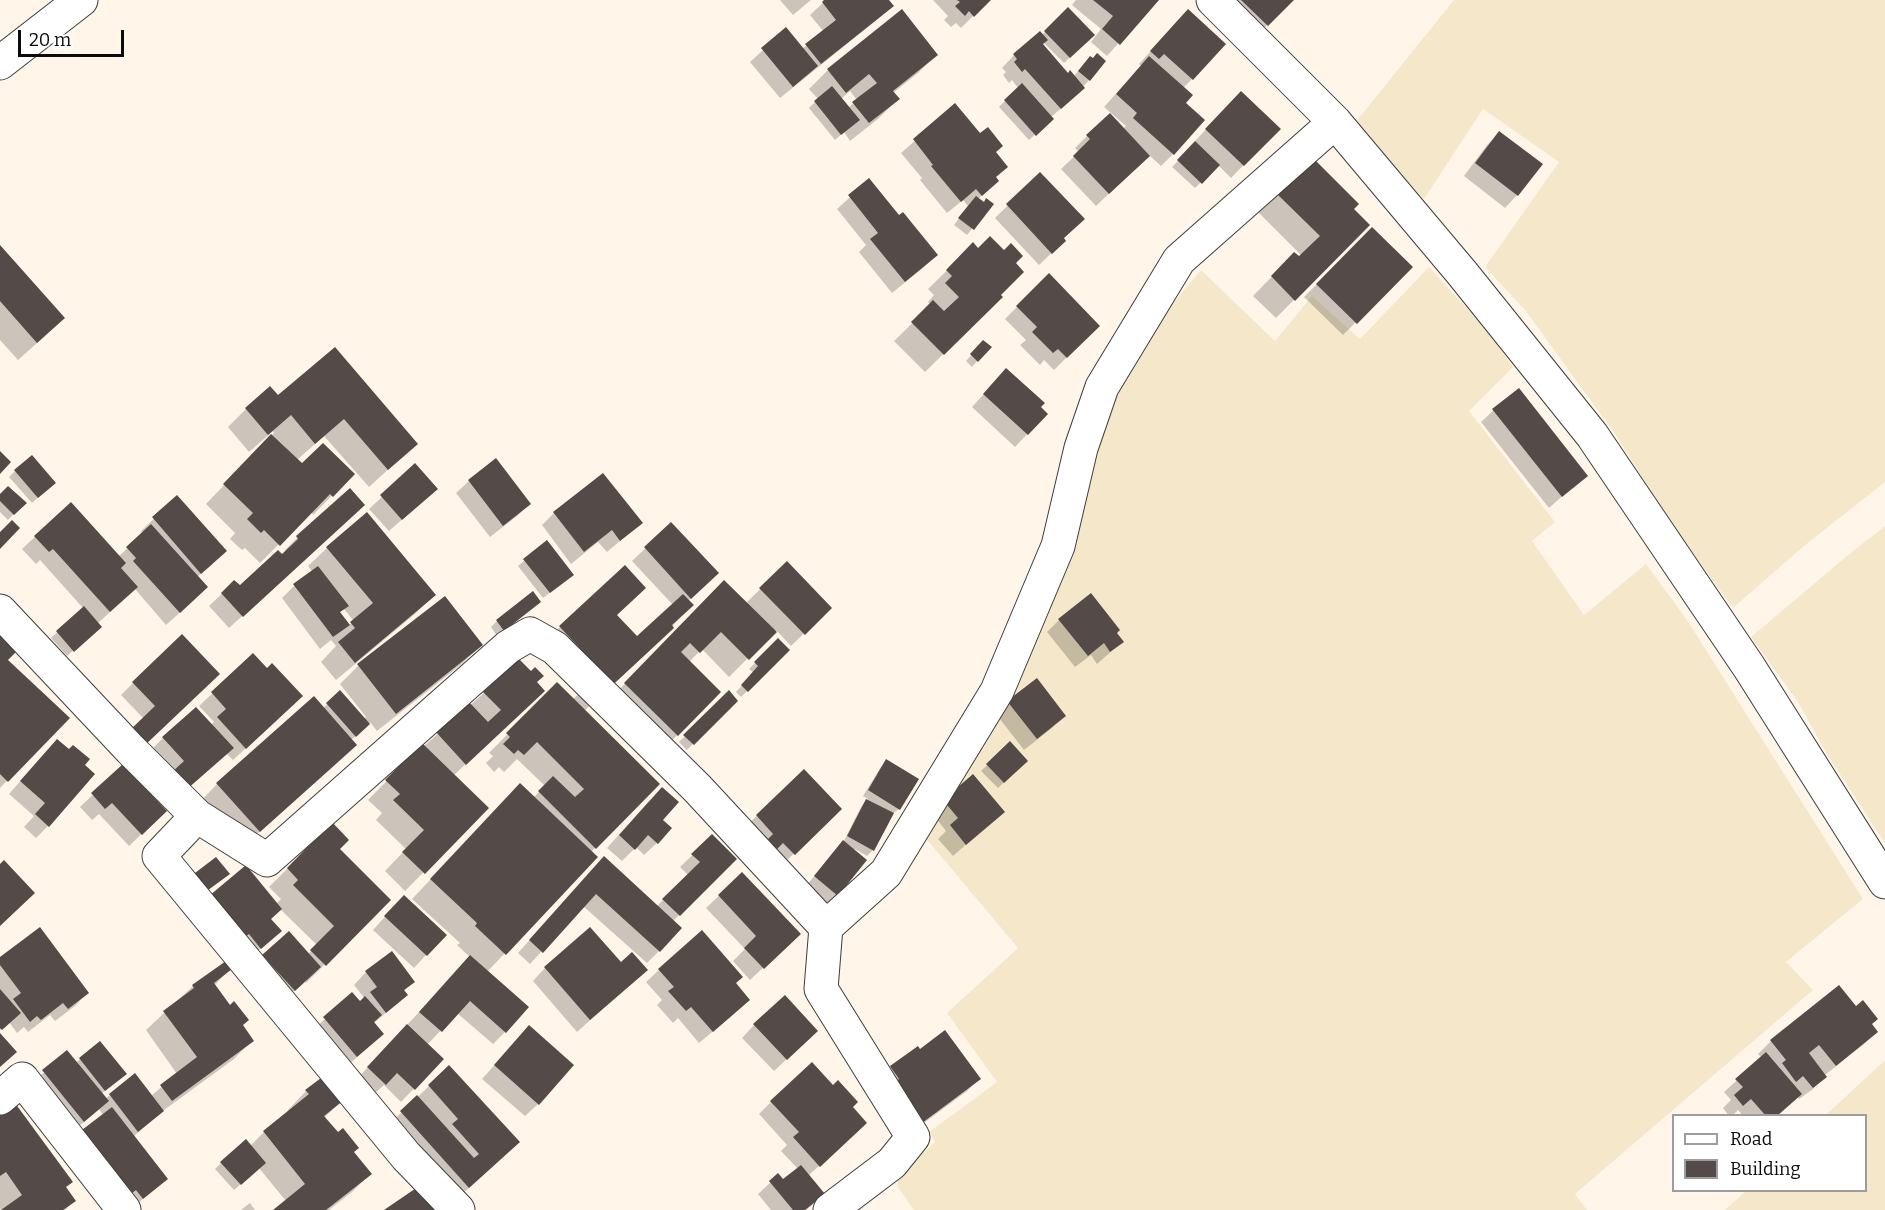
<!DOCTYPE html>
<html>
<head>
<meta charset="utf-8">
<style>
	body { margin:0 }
	#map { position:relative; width:1885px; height:1210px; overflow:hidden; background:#fff6e9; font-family:Bitter,serif }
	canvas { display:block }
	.legend { position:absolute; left:1672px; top:1114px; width:195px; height:78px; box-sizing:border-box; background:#fff; border:2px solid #9d9d9d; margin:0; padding:8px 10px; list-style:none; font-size:18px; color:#0b0b0b }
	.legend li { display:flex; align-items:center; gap:12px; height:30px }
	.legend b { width:30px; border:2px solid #9d9d9d }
	.scale { position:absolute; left:18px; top:30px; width:106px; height:27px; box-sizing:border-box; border:3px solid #0b0b0b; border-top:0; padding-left:8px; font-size:18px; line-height:21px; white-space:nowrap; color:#0b0b0b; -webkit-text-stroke:4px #fff; paint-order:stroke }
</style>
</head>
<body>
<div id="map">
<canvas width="1885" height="1210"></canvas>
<ul class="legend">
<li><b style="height:8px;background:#fff"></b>Road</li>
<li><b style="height:16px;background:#544a47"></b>Building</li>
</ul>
<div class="scale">20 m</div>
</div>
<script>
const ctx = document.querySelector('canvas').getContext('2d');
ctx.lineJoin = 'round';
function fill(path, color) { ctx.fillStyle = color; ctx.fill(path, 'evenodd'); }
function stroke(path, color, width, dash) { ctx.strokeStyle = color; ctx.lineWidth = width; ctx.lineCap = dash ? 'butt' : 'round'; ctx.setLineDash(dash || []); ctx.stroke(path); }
const farmland = new Path2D(`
	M1454 0H1885V482L1804 546 1733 608 1671 523 1615 434 1525 310 1485 267 1559 162 1483 109 1424 199 1354 124Z
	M1429 267 1485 328 1513 367 1469 411 1555 522 1532 541 1584 615 1646 564 1687 620 1863 899 1786 962 1813 990 1575 1194 1587 1210H914L897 1186 899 1175 935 1142 929 1132 997 1082 947 1013 1018 948 924 836 947 805 1037 641 1073 549 1105 423 1142 340 1201 270 1275 341 1312 296 1360 339Z
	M1885 526V843L1828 756 1798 702 1751 637 1853 551Z
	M1885 1060V1210H1725L1746 1191 1866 1190V1116L1826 1115Z`);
const shadow = new Path2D(`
	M780 0H811L793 15Z
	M826 0H887L892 6 879 18 780 98 750 62 786 29 802 49 824 32 810 15Z
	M933 0H989L961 28 956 23 951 27 944 20 948 16Z
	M1076 0H1157L1107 56 1091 42 1101 29 1072 5Z
	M1204 0H1292L1248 44Z
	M1068 9 1093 35 1064 63 1043 42 1041 45 1068 75 1074 76 1084 64 1093 60 1089 80 1071 100 1051 117 1052 119 1029 140 999 107 1018 88 1012 80 1009 83 1003 75 1006 72 1002 68 1014 55 1042 35Z
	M902 11 936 55 918 73 893 93 898 99 879 118 850 141 844 132 835 140 809 108 818 99 809 89 828 70ZM850 91 857 100 848 108 841 99Z
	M1175 24 1192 79 1183 88 1184 103 1173 154 1161 166 1149 155 1096 206 1061 169 1079 152 1075 148 1087 136 1123 129 1126 126 1104 107 1141 66 1139 64Z
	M1241 93 1278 129 1231 178 1218 165 1195 188 1172 167 1195 143 1194 142Z
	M955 106 994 153 995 178 997 181 978 199 983 203 992 204 967 235 954 225 968 206 963 200 947 213 920 180 922 178 901 153Z
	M1499 133 1517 195 1505 208 1464 176 1487 145Z
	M1311 158 1352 209 1368 225 1276 318 1253 296 1294 254 1299 259 1302 256 1258 212Z
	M1040 174 1064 241 1039 265 995 218Z
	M869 180 899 217 936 255 924 267 892 293 859 252 866 245 837 209Z
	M1372 229 1411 267 1343 335 1304 297Z
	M973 245 978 250 1014 263 999 295 1001 297 925 372 894 341 931 305 928 302 934 295 928 289Z
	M0 247 45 336 18 360 0 340Z
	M1049 275 1098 326 1054 370 1044 360 1040 365 1020 345 1026 340 1005 319Z
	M983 342 977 361 972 367 966 361Z
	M334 349 416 444 369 487 324 436 297 460 302 465 353 474 313 515 311 512 260 563 245 548 242 550 230 539 235 533 206 504 274 433 273 431 249 452 228 427 246 409 278 397Z
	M994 383 1046 414 1015 447 972 407Z
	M1494 410 1586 475 1549 508 1481 422Z
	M415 466 423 501 389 531 369 509Z
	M15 471 48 488 32 503 9 477Z
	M469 481 529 504 517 516 490 537 456 493Z
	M0 496 24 503 8 520 0 512Z
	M177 497 213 564 197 577 194 600 166 625 135 589 97 624 94 632 67 656 51 638 83 608 40 560 36 564 22 549 70 504 118 557 143 534 141 531Z
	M554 513 641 523 607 552 598 542 571 564 542 525Z
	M367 514 434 595 416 613 336 680 321 662 336 646 331 640 320 649 282 598 294 586 313 572 308 566 327 548ZM344 609 354 621 349 625 339 613Z
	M351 517 229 628 209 606 234 582 240 587 281 557 286 552 285 550 297 538Z
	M671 524 705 586 688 601 692 605 654 646 584 711 658 784 591 852 596 857 487 972 505 1032 493 1044 457 1013 427 1045 442 1059 401 1102 384 1085 372 1096 356 1080 470 957 457 945 460 943 412 899 502 804 533 798 545 786 517 759 504 772 499 767 494 772 486 763 493 756 489 753 557 684 572 700 583 690 542 645 560 627 616 615 637 638 673 605 632 561Z
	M546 542 566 580 543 598 518 566Z
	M787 563 830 608 791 646 776 630 729 677 702 649 689 662 719 692 659 754 607 702 724 582 746 603Z
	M539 602 497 636 491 627 497 621Z
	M1059 620 1115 633 1122 642 1097 664 1091 655 1075 667 1047 632Z
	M0 638 5 660 68 718 0 788Z
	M778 640 788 650 741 697 736 692 754 673 749 669Z
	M481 644 463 663 377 731 370 722 351 740 337 763 240 849 199 803 217 784 323 708 340 692 364 719 366 717 340 684 358 666Z
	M253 655 288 709 233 760 226 753 173 801 151 750 163 738 211 725 214 722 199 706Z
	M218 674 144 719 121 695 133 683Z
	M484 693 531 703 454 775 487 808 405 891 385 871 406 849 376 820 382 813 368 800 422 745 424 746Z
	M729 693 736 701 687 750 679 742Z
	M1008 702 1064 715 1052 728 1024 750 996 714Z
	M1010 743 1026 761 998 788 981 771Z
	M45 753 48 826 36 838 24 827 34 816 9 794Z
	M886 761 899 809 892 814 873 850 867 856 855 849 854 850 865 860 837 895 824 907 803 890 831 855 843 843 861 807 868 799 863 796 881 767Z
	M123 766 153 823 129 846 99 814 92 820 80 807Z
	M804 771 828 821 781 866 744 828Z
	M649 801 661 820 657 843 644 855 636 847 622 861 607 848Z
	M944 801 1003 812 953 856 938 839 946 831 932 813Z
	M332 824 338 849 389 900 306 983 305 981 282 1002 251 968 263 956 308 954 317 945 280 909 270 920 280 931 248 960 235 945 281 899 269 887Z
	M712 836 735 859 674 920 659 951 647 963 583 906 530 964 518 953 592 871 657 906 688 875 680 867Z
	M742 874 799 934 750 980 733 961 745 949 706 908Z
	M392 909 426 955 414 968 373 930Z
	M0 958 87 993 75 1006 55 1021 50 1015 28 1032 24 1027 17 1033 9 1022 0 1030Z
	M621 964 633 982 577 1032 533 981 545 968Z
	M230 969 214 986 252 1040 234 1059 160 1113 133 1137 166 1179 130 1210 103 1115 99 1109 71 1133 31 1084 67 1052 76 1063 80 1059 119 1079 101 1094 105 1099 135 1075 151 1096 177 1074 146 1030 193 986Z
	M659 970 734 984 736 1012 699 1043 678 1018 673 1023 657 1005 662 1000 646 982Z
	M366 972 413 982 404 991 406 995 373 1024 369 1046 344 1069 312 1031 352 994 360 1004 365 999 354 985Z
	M1839 987 1876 1032 1864 1044 1825 1075 1813 1089 1799 1099 1797 1096 1777 1116H1743L1738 1110 1732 1116H1729L1723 1108 1731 1100 1724 1092 1762 1058 1758 1054 1771 1041Z
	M754 1025 804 1043 774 1071 742 1038Z
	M517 1040 538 1104 525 1116 482 1079Z
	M918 1048 920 1051 979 1079 967 1091 909 1134 878 1080 891 1067Z
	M449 1067 499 1161 450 1205 382 1131Z
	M833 1087 851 1107 853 1135 808 1176 823 1194 811 1206 806 1210H771L758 1194 771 1182 783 1181 798 1169 781 1151 787 1145 759 1114 771 1102Z
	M306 1091 342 1100 324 1118 370 1174 352 1192 329 1210H275L286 1201 259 1168 234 1190 215 1169 221 1163 250 1146 264 1132 289 1112 288 1110Z
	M0 1110 74 1201 65 1210H1L0 1208Z
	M250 1203 255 1210H241Z`);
const building = new Path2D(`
	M824 0H889L894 6 821 64 805 44 836 20 822 2Z
	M957 0H991L974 17 969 11 965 16 955 6 960 2Z
	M1093 0H1159L1120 45 1102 29 1113 16Z
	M1241 0H1294L1268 26Z
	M1068 7 1095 35 1070 58 1044 31Z
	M902 9 938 55 893 91 900 99 869 123 852 102 877 83 869 74 846 93 827 69Z
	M1188 9 1226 44 1193 80 1164 54 1159 59 1150 51Z
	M786 27 818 66 793 87 761 48Z
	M1040 31 1048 40 1043 44 1068 73 1070 70 1085 88 1061 109 1025 69 1022 72 1014 62 1017 59 1013 54Z
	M1097 53 1106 61 1090 81 1078 71 1090 56 1093 58Z
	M1149 56 1193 95 1186 103 1205 120 1174 155 1133 118 1137 113 1116 94Z
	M1022 83 1054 119 1036 136 1004 100Z
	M832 86 860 120 841 135 814 101Z
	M1241 91 1281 129 1244 166 1205 129Z
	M955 103 980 133 988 127 1003 146 996 152 1008 167 996 177 999 181 982 196 976 189 961 202 931 166 933 165 913 139Z
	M1110 113 1150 156 1109 194 1073 156 1090 139 1086 135Z
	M1499 131 1543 164 1518 196 1475 163Z
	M1195 141 1220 165 1202 184 1177 160Z
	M1311 156 1359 204 1354 209 1370 225 1295 301 1271 276 1294 252 1299 256 1320 236 1275 192Z
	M1040 172 1085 219 1064 238 1066 241 1052 254 1006 204Z
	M869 178 899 215 903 212 938 255 905 282 870 239 878 233 848 195Z
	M976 196 984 202 986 198 994 204 974 230 958 218Z
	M1372 227 1413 267 1357 324 1316 284Z
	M990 236 1004 250 1011 243 1023 256 1016 263 1024 272 1001 295 1003 297 944 355 911 322 933 300 944 311 959 297 945 283 952 276 946 270 973 242 978 248Z
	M0 245 65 318 37 343 0 301Z
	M1049 273 1100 326 1067 358 1058 349 1053 353 1032 332 1037 327 1016 306Z
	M983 340 992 347 978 362 970 354Z
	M335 347 418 444 388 470 344 419 315 444 291 415 268 435 245 408 270 386 278 395Z
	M1006 368 1045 403 1041 407 1048 414 1028 435 983 394Z
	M1519 388 1588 476 1562 497 1492 409Z
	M271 434 302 463 323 443 355 474 333 497 330 494 280 546 264 530 261 533 247 519 253 513 223 484Z
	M0 451 11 462 0 474Z
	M32 455 56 483 38 498 14 470Z
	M496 458 531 504 503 526 468 480Z
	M415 463 438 489 402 520 380 495Z
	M603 473 643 523 620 541 612 530 584 552 553 512Z
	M8 486 27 503 14 515 0 501V494Z
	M350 488 365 505 243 617 221 593 234 580 240 585 278 550 282 554 298 539 296 536Z
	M177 495 227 551 201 574 152 517Z
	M71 502 126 563 121 568 138 587 110 612 53 549 49 552 34 536Z
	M367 512 436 595 355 663 338 642 355 628 350 622 373 603 326 547Z
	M12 520 20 528 0 549V532Z
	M671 522 719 573 691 599 644 547Z
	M151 524 208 587 180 613 133 561 136 558 126 547Z
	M547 540 574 575 550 593 523 559Z
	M787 561 832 608 805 635 759 588Z
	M625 565 646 588 617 615 637 636 683 594 694 605 672 625 674 628 603 694 600 670 559 626Z
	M318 566 349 606 340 612 350 625 333 637 293 584Z
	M724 580 777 632 749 660 721 632 700 653 690 643 681 652 721 692 678 736 624 683Z
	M533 591 541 602 504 631 496 620Z
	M1091 593 1120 630 1117 633 1124 642 1110 652 1104 643 1088 656 1058 619Z
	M445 596 483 645 396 714 357 664Z
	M84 606 102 627 74 652 56 631Z
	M182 634 220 674 143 747 128 732 155 706 132 682Z
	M0 636 16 652 8 660 70 718 8 782 0 774Z
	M778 638 790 650 748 692 741 685 758 666 754 662Z
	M253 653 267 668 272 663 303 696 246 749 217 717 226 709 211 692Z
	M519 659 531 671 535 667 544 676 537 682 545 691 466 765 436 732 469 702 488 722 501 710 483 692Z
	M1037 678 1066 716 1037 739 1007 701Z
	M557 682 660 784 596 849 538 791 553 776 575 797 584 789 537 742 524 755 518 750 514 754 503 744 510 737 506 733Z
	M340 690 370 724 356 737 326 703Z
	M729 690 738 701 694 745 683 735Z
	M314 696 357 745 260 832 216 783Z
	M196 707 234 748 186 790 171 773 184 761 162 737Z
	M57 739 69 749 73 745 90 759 85 765 95 774 49 827 35 814 45 803 20 781Z
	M1010 741 1028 761 1004 783 986 764Z
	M422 743 489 808 425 874 402 852 424 830 393 800 400 794 385 780Z
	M886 759 919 779 900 810 868 790Z
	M123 764 167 811 142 835 112 803 105 809 91 793Z
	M804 769 842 809 795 855 783 843 777 849 768 839 773 834 756 815Z
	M973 774 1005 812 966 845 950 825 958 818 943 800Z
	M520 783 598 857 506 955 475 926 477 923 430 879Z
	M662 787 679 802 663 820 672 828 658 844 648 835 635 850 619 835Z
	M866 799 894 813 874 851 847 836Z
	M332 822 349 840 340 849 391 900 326 966 310 950 334 926 293 885 298 880 287 868Z
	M712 834 737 859 680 916 662 899 700 862 691 854Z
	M843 840 867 860 838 896 814 876Z
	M604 856 682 928 660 952 596 894 543 953 529 940Z
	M216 857 230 874 204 893 191 876Z
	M4 860 35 893 0 926V864Z
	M246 865 282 909 271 919 282 931 261 949 249 934 244 938 209 896Z
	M742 872 801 934 764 969 744 948 756 936 718 895Z
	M404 895 447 935 427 956 384 916Z
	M40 927 89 993 68 1009 63 1003 41 1020 37 1016 30 1022 13 999 21 993 0 965V957Z
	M590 927 621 962 632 952 648 970 590 1020 544 967Z
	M702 930 743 977 736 983 750 1000 713 1032 691 1007 686 1011 668 991 674 987 658 969Z
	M289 931 321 967 295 991 262 955Z
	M392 951 415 982 404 990 408 995 386 1013 370 992 377 987 365 971Z
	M470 955 529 1007 506 1033 470 1001 442 1032 419 1012Z
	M226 961 232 969 214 983 230 1005 234 1001 249 1020 243 1025 254 1041 172 1101 160 1085 197 1057 163 1011 194 988 192 985Z
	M1839 985 1856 1006 1863 1000 1878 1019 1872 1024 1878 1032 1836 1066 1819 1045 1809 1053 1827 1077 1813 1088 1803 1076 1796 1082 1782 1063 1786 1060 1770 1040Z
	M0 989 21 1013 2 1030 0 1028Z
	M352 992 360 1001 365 996 382 1015 374 1022 384 1034 357 1057 323 1017Z
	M785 995 818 1031 787 1060 753 1024Z
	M407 1024 444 1059 415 1090 397 1073 386 1085 367 1067Z
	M529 1025 574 1065 539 1105 494 1065Z
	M945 1030 981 1079 922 1123 893 1084 899 1079 890 1066 918 1046 920 1049Z
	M0 1033 17 1052 0 1067Z
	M100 1041 127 1074 105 1091 79 1058Z
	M67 1050 109 1101 84 1122 42 1070Z
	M1766 1052 1802 1094 1777 1116H1766L1751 1099 1743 1106 1734 1095 1743 1087 1735 1079Z
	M812 1062 833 1085 838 1080 858 1102 853 1107 867 1123 820 1167 793 1137 799 1132 770 1101Z
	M449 1065 520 1142 469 1188 400 1111 417 1095 474 1158 479 1154 452 1124 458 1119 428 1085Z
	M135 1073 164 1111 138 1132 109 1094Z
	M325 1075 344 1100 324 1116 338 1132 343 1128 359 1148 354 1152 372 1174 326 1210H273L305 1184 263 1131 309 1094 305 1090Z
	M12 1099 73 1182 66 1187 76 1201 63 1210H1L22 1195 6 1172 0 1176V1108Z
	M112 1107 168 1179 143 1199 136 1190 127 1197 78 1133Z
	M246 1139 266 1163 241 1185 220 1162Z
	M801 1165 825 1194 805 1210H793L769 1181 778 1173 783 1179Z
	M425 1182 444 1210H384Z`);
const minor = new Path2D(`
	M1213 0 1335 122 1462 273 1592 435 1749 667 1885 882
	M0 63 81 0
	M0 611 131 750 197 816 267 860 508 647 530 634 555 648 697 788 826 927
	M197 816 159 856 406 1156 458 1210
	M0 1098 22 1079 124 1210
	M830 1210 892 1163 913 1137 821 989 826 927 886 873 997 691 1058 546 1081 448 1102 387 1179 260 1335 122`);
fill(farmland, '#f5e8ca');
fill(shadow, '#0003');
fill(building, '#544a47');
stroke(minor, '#3e3e3e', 35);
stroke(minor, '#fff', 33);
</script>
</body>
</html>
